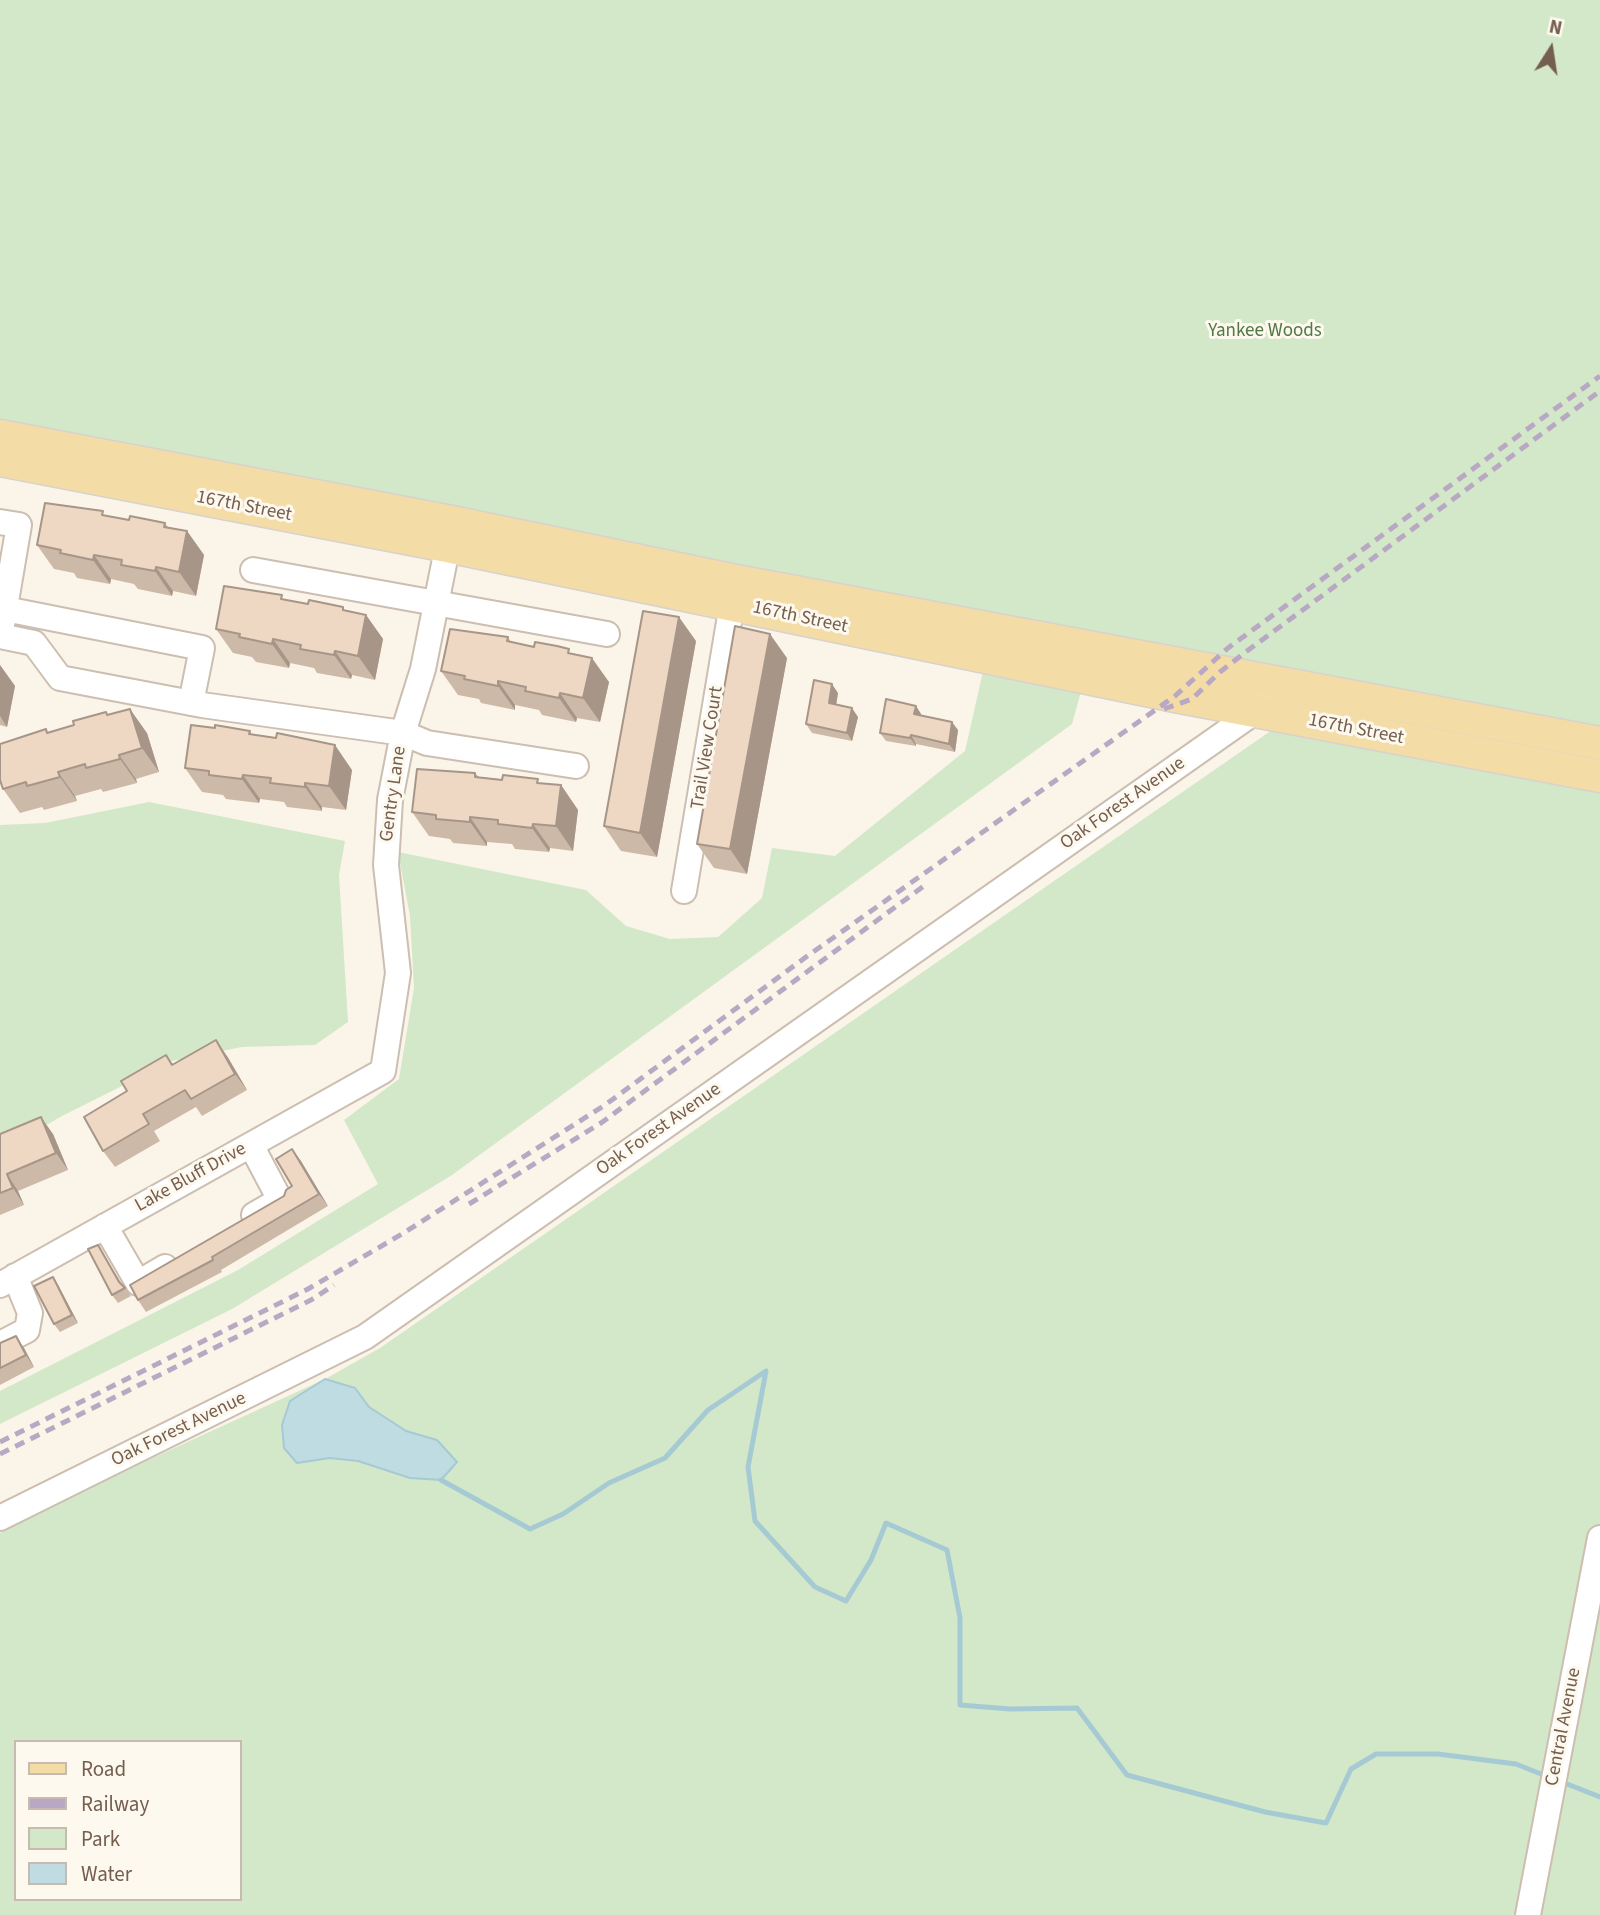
<!DOCTYPE html>
<html>
<head>
<meta charset="utf-8">
<style>
	body { margin:0 }
	#map { position:relative; width:1600px; height:1915px; overflow:hidden; background:#fbf5e9; font-family:"Source Sans 3",sans-serif }
	canvas { display:block }
	.legend { position:absolute; left:14px; top:1740px; width:228px; height:161px; box-sizing:border-box; background:#fef9ef; border:2px solid #c7bbaf; margin:0; padding:9px 12px; list-style:none; font-size:21px; color:#745e4f }
	.legend li { display:flex; align-items:center; gap:14px; height:35px }
	.legend b { width:35px; border:2px solid #c7bbaf }
	.north { position:absolute; left:1516px; top:14px; width:70px; height:70px; -webkit-text-stroke:5px #fef9ef; paint-order:stroke; rotate:12deg; font-size:19px; font-weight:700; line-height:28px; text-align:center; color:#745e4f }
	.north::after { content:''; display:block; margin:auto; width:24px; height:32px; background:#745e4f; clip-path:polygon(50% 0,100% 100%,50% 72%,0 100%) }
</style>
</head>
<body>
<div id="map">
<canvas width="1600" height="1915"></canvas>
<ul class="legend">
<li><b style="height:9px;background:#f4dca7"></b>Road</li>
<li><b style="height:9px;background:#b9a8c4"></b>Railway</li>
<li><b style="height:19px;background:#d3e8c8"></b>Park</li>
<li><b style="height:19px;background:#bfdce3"></b>Water</li>
</ul>
<div class="north">N</div>
</div>
<script>
const ctx = document.querySelector('canvas').getContext('2d');
ctx.lineJoin = 'round';
function fill(path, color) { ctx.fillStyle = color; ctx.fill(path, 'evenodd'); }
function stroke(path, color, width, dash) { ctx.strokeStyle = color; ctx.lineWidth = width; ctx.lineCap = dash ? 'butt' : 'round'; ctx.setLineDash(dash || []); ctx.stroke(path); }
function drawText(font, color, halo, rows, align = 'center') {
  ctx.font = font + ' "Source Sans 3",sans-serif'; ctx.lineWidth = 6; ctx.setLineDash([]); ctx.textBaseline = 'middle'; ctx.strokeStyle = halo; ctx.fillStyle = color; for (const [text, x, y, turn = 0] of rows) {
    ctx.save(); ctx.translate(x, y); ctx.rotate((+turn || 0) * Math.PI / 180); ctx.textAlign = isNaN(turn) ? turn : align; if (halo) ctx.strokeText(text, 0, 0); ctx.fillText(text, 0, 0); ctx.restore();
  }
}
const green = new Path2D(`
	M0 0H1600V734L0 427Z
	M984 667 1082 688 1072 724 452 1175 232 1309 0 1424V1391L238 1270 378 1184 344 1120 399 1079 414 988 410 916 398 852 586 890 626 926 670 939 718 937 762 898 772 848 835 856 965 751Z
	M1272 730 1600 792V1915H0V1533L146 1461 325 1379 380 1348ZM16 1742H240V1899H16Z
	M149 802 345 841 339 875 348 1022 315 1045 242 1047 172 1061 62 1116 0 1152V825L45 823Z`);
const water = new Path2D(`
	M325 1379 355 1388 369 1407 406 1431 437 1440 457 1462 441 1480 410 1478 358 1461 330 1458 297 1463 284 1448 282 1425 290 1401Z`);
const stream = new Path2D(`
	M441 1480 530 1529 563 1514 609 1483 665 1458 708 1410 766 1371 748 1467 755 1521 815 1587 846 1601 871 1560 886 1523 947 1550 960 1618V1705L1010 1709 1077 1708 1127 1775 1265 1812 1326 1823 1351 1769 1376 1754H1438L1516 1764 1546 1776
	M1562 1782 1600 1797`);
const minor = new Path2D(`
	M0 522 19 525 2 625
	M253 570 607 634
	M5 609 202 648 191 703
	M0 636 34 643 60 678 202 705 403 733 427 743 576 766
	M684 891 732 604
	M251 1145 280 1200 254 1215
	M105 1226 138 1283 165 1267
	M0 1285 383 1071 398 973 386 865 390 800 403 733 423 669 451 529
	M0 1344 27 1330 30 1313 15 1276
	M0 1518 365 1337 1256 711 1264 702
	M1528 1915 1600 1538`);
const major = new Path2D(`
	M0 436 452 522 736 581 1600 743
	M0 460 447 546 1175 696 1600 776`);
const rail = new Path2D(`
	M1164 709 1192 699 1220 672 1247 651 1600 391
	M469 1204 601 1123 928 883
	M0 1442 308 1289 402 1234 605 1105 806 957 1175 696 1228 648 1600 376
	M0 1454 311 1300 334 1285`);
const wall = new Path2D(`
	M107 516 129 520 165 523 168 527 187 531 204 555 196 596 173 591 172 596 138 589 134 584 111 579 110 584 77 578 74 573 54 569 37 545Z
	M286 600 366 615 383 639 375 680 352 675 351 679 317 673 314 668 290 663 289 668 256 662 252 657 233 653 216 629Z
	M508 637 511 642 572 654 609 682 600 722 577 718 576 722 542 715 539 710 515 705V710L481 703 479 699 458 695 441 671Z
	M696 641 657 857 621 851 604 826Z
	M787 658 747 874 714 868 697 844Z
	M0 665 15 686 7 727 0 725Z
	M838 693 836 705 858 717 852 741 812 733 806 724Z
	M916 706 921 714V716L958 730 955 752 916 744V746L886 741 880 733Z
	M106 712 108 715 147 733 159 772 136 779 137 783 103 792 101 789 75 796 77 801 44 810 42 807 20 813 3 789 49 732 74 725Z
	M215 728 250 731 252 735 352 770 346 810 322 807V811L287 807 284 802 260 799 259 803 234 800 226 799 223 795 202 792 185 768Z
	M475 773 479 777 561 785 578 810 573 851 550 848 549 852 515 849 512 844 487 842V846L453 843 450 839 429 836 412 812Z
	M166 1055 173 1064 227 1056 247 1090 202 1116 196 1107 154 1131 160 1141 115 1167 103 1151Z
	M0 1134H53L68 1170 18 1191 24 1205 0 1215Z
	M292 1149 328 1206 221 1270 222 1272 146 1312 138 1300 284 1196 292 1186Z
	M103 1253 122 1284 131 1296 118 1303 112 1295Z
	M53 1277 58 1285 78 1323 60 1332 54 1324Z
	M0 1343 24 1348 34 1367 0 1385Z`);
const shadedWall = new Path2D(`
	M187 531 204 555 196 596 179 572Z
	M94 555 111 579 110 584 93 560Z
	M156 567 173 591 172 596 155 571Z
	M366 615 383 639 375 680 358 656Z
	M679 617 696 641 657 857 640 833Z
	M770 634 787 658 747 874 730 849Z
	M273 639 290 663 289 668 272 644Z
	M335 651 352 675 351 679 334 655Z
	M592 658 609 682 600 722 583 698Z
	M0 665 15 686 7 727 0 716Z
	M498 681 515 705V710L498 686Z
	M832 684 838 693 835 712 829 703Z
	M560 693 577 718 576 722 559 698Z
	M916 706 921 714 920 722 914 714Z
	M852 708 858 717 852 741 847 733Z
	M130 709 147 733 159 772 142 748Z
	M952 722 958 730 955 752 949 744Z
	M911 735 916 744V746L910 738Z
	M335 745 352 770 346 810 329 786Z
	M119 755 136 779 137 783 120 759Z
	M58 772 75 796 77 801 60 777Z
	M243 775 260 799 259 803 242 779Z
	M305 783 322 807V811L305 787Z
	M561 785 578 810 573 851 556 826Z
	M470 817 487 842V846L470 822Z
	M533 824 550 848 549 852 532 828Z
	M216 1040 227 1056 247 1090 235 1074Z
	M41 1117 53 1134 68 1170 56 1153Z
	M292 1149 301 1161 328 1206 319 1194Z
	M7 1174 18 1191 24 1205 13 1188Z
	M53 1277 58 1285 78 1323 72 1315Z
	M16 1336 24 1348 34 1367 26 1355Z`);
const building = new Path2D(`
	M45 503 103 511 102 515 129 520 130 516 165 523 164 527 187 531 179 572 156 567 155 571 121 565 122 560 94 555 93 560 60 553 61 550 37 545Z
	M224 586 282 595 281 599 308 604 309 600 343 607V610L366 615 358 656 335 651 334 655 300 649 301 645 273 639 272 644 239 637 240 634 216 629Z
	M643 611 679 617 640 833 604 826Z
	M735 626 770 634 730 849 697 844Z
	M450 629 508 637 507 641 534 647 535 642 557 646 569 649 568 653 592 658 583 698 560 693 559 698 525 691 526 687 498 681V686L464 679 465 676 441 671Z
	M814 680 832 684 829 703 852 708 847 733 806 724Z
	M886 699 916 706 914 714 952 722 949 744 911 735 910 738 880 733Z
	M130 709 142 748 119 755 120 759 86 768 85 764 58 772 60 777 27 786 26 782 3 789 0 780V744L46 729 47 733 74 725 73 721 106 712 107 715Z
	M191 725 215 728V725L250 731 249 734 276 738 277 733 335 745 329 786 305 783V787L270 783 271 778 243 775 242 779 217 776 209 775V771L185 768Z
	M417 769 475 773V777L502 780 503 775 538 779 537 783 561 785 556 826 533 824 532 828 498 824V820L470 817V822L436 819V815L412 812Z
	M216 1040 235 1074 191 1099 185 1090 143 1114 149 1124 103 1151 84 1117 127 1091 121 1081 166 1055 172 1065Z
	M41 1117 56 1153 7 1174 13 1188 0 1193V1134Z
	M292 1149 319 1194 212 1257 213 1260 138 1300 130 1285 284 1196 286 1190 292 1186 276 1159Z
	M98 1245 119 1282 125 1288 112 1295 88 1249Z
	M53 1277 72 1315 54 1324 34 1286Z
	M16 1336 26 1355 0 1368V1343Z`);
const parkNames = [
	["Yankee Woods",1265,332]
];
const streetNames = [
	["167th Street",244,507,11],
	["167th Street",800,618,12],
	["167th Street",1356,730,11],
	["Trail View Court",708,748,-81],
	["Gentry Lane",394,794,-82],
	["Oak Forest Avenue",1123,804,-35],
	["Oak Forest Avenue",659,1130,-35],
	["Lake Bluff Drive",191,1178,-29],
	["Oak Forest Avenue",179,1430,-26],
	["Central Avenue",1564,1727,-79]
];
fill(green, '#d3e8c8');
fill(water, '#bfdce3');
stroke(water, '#a6cad4', 2);
stroke(stream, '#a6cad4', 5);
stroke(minor, '#ccbeb0', 28);
stroke(major, '#d8d2ce', 35);
stroke(minor, '#fff', 24);
stroke(major, '#f4dca7', 32);
stroke(rail, '#b9a8c4', 5, [10, 7]);
fill(wall, '#cdb9a8');
fill(shadedWall, '#a79688');
fill(building, '#eed7c3');
stroke(building, '#a79688', 2);
drawText('19px', '#537847', '#fef9ef', parkNames);
drawText('19px', '#745e4f', '#fef9ef', streetNames);
</script>
</body>
</html>
